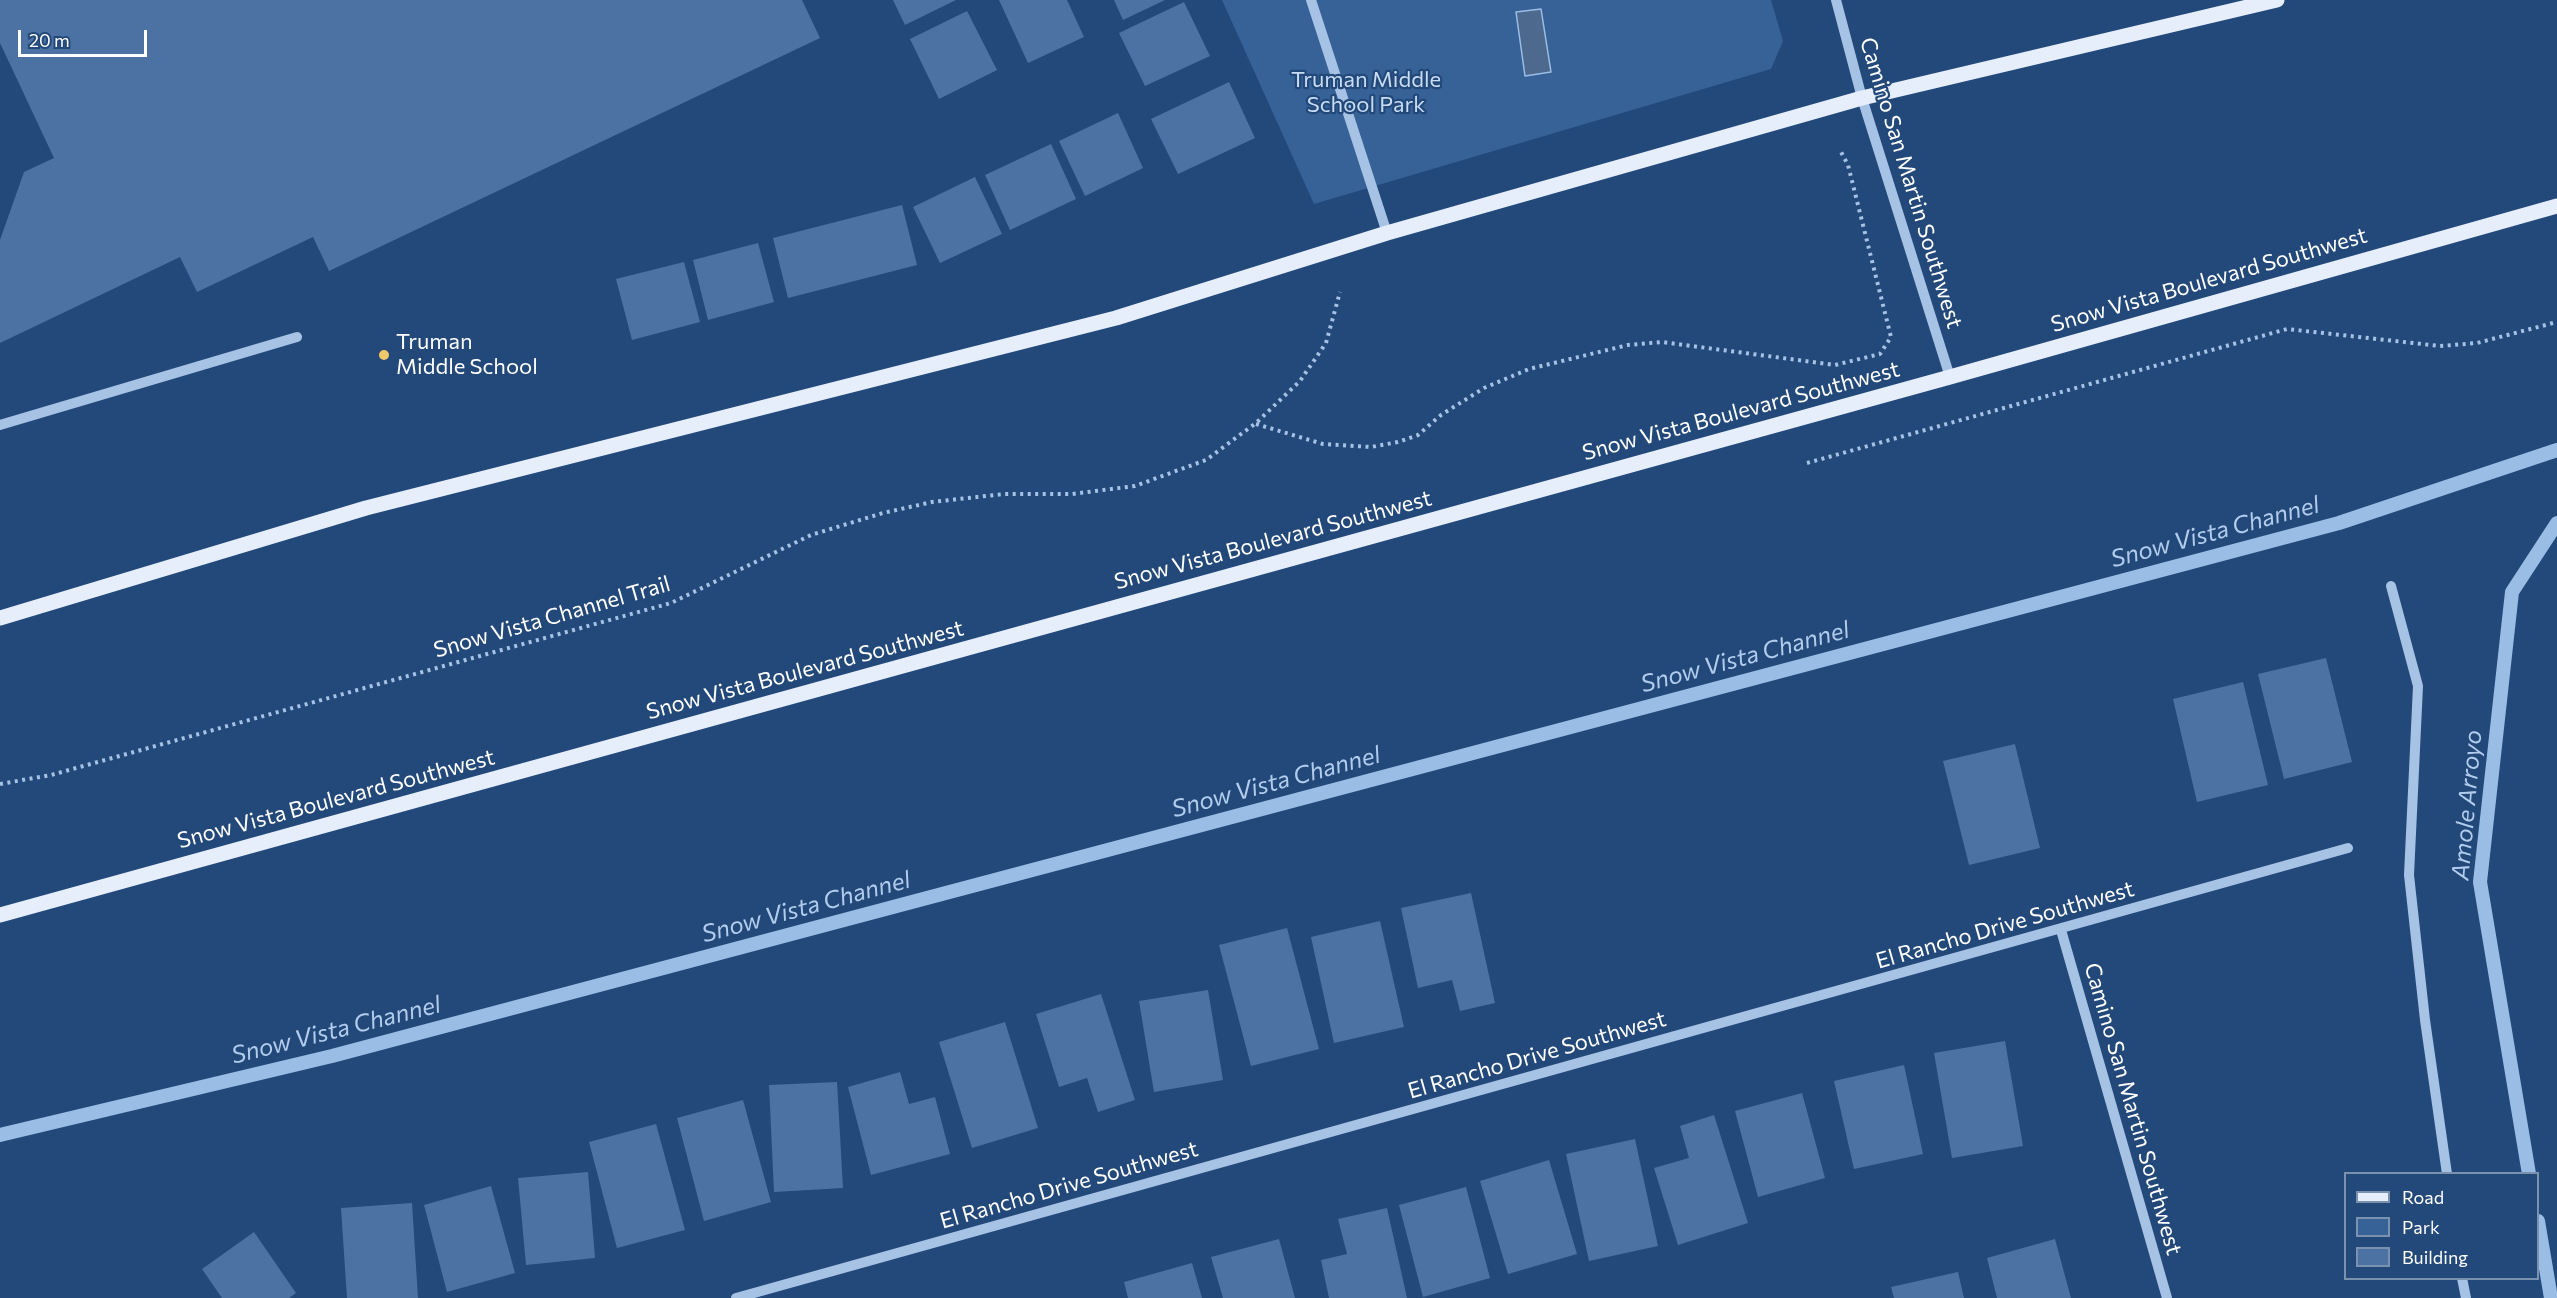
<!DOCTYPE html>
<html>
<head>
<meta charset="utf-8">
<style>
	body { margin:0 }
	#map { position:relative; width:2557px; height:1298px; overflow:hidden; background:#23497a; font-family:Commissioner,sans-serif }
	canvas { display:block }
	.legend { position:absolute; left:2344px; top:1172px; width:195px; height:108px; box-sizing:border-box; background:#23497a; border:2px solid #7b92af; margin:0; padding:8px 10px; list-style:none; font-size:18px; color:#fff }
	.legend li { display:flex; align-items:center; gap:12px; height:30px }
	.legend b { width:30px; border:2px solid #7b92af }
	.scale { position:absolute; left:18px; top:30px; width:129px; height:27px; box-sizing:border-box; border:3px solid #fff; border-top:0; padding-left:8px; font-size:18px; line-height:21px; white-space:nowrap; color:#fff; -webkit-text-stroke:4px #23497a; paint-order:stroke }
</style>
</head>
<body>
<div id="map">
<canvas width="2557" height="1298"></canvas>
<ul class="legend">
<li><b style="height:8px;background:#e6eefc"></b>Road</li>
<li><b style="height:16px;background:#376297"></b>Park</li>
<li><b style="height:16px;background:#4b72a3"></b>Building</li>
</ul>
<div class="scale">20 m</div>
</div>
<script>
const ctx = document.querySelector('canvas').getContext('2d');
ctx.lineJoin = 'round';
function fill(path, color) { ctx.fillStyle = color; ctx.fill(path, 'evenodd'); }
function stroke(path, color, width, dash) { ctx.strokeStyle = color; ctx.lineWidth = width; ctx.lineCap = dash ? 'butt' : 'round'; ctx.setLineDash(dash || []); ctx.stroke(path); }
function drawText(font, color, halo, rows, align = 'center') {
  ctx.font = font + ' Commissioner,sans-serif'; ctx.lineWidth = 4.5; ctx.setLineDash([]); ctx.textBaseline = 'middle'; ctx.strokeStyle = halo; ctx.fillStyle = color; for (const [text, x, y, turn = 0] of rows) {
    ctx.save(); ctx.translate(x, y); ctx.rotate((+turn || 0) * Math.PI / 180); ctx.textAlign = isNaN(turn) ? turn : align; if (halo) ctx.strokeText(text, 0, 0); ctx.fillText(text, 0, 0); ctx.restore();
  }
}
const green = new Path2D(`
	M1222 0H1771L1783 41 1771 69 1314 204Z`);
const water = new Path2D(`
	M1541 9 1551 72 1525 76 1516 12Z`);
const stream = new Path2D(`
	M0 1135 332 1056 2339 523 2557 450
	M2529 1174 2480 882 2512 592 2557 523
	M2538 1221 2551 1298`);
const building = new Path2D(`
	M0 0H802L820 38 329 271 313 237 197 292 180 257 0 343V240L24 172 54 158 0 43Z
	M893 0H956L905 25Z
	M999 0H1067L1084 37 1028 63Z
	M1114 0H1165L1123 20Z
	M1184 2 1210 56 1145 86 1119 33Z
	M967 11 997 70 939 99 910 39Z
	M1229 82 1255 138 1178 174 1151 119Z
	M1118 113 1143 168 1085 196 1059 141Z
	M1051 144 1076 199 1010 230 985 175Z
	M975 177 1002 234 940 263 913 207Z
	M902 205 917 265 788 298 773 238Z
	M758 243 774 302 708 320 693 260Z
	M684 262 700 322 632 340 616 279Z
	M2326 658 2352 762 2284 779 2258 674Z
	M2243 682 2268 785 2197 802 2173 699Z
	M2015 744 2040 848 1969 865 1943 761Z
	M1471 893 1495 1003 1460 1011 1452 980 1418 988 1401 908Z
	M1380 921 1404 1027 1334 1043 1311 937Z
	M1287 928 1319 1049 1251 1066 1219 945Z
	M1208 990 1223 1080 1154 1092 1139 1001Z
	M1101 994 1135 1100 1098 1112 1087 1078 1059 1087 1036 1014Z
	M1005 1022 1038 1128 972 1148 939 1042Z
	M2005 1041 2023 1146 1952 1158 1934 1053Z
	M1904 1065 1923 1154 1854 1169 1834 1081Z
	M900 1072 909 1104 935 1097 950 1154 871 1175 848 1087Z
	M837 1082 843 1188 774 1192 769 1085Z
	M1802 1093 1825 1178 1758 1197 1735 1111Z
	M743 1100 771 1202 704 1221 677 1118Z
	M1714 1115 1748 1223 1678 1245 1654 1168 1689 1158 1680 1126Z
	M656 1124 685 1230 617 1248 589 1142Z
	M1635 1139 1658 1246 1589 1261 1566 1154Z
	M1549 1160 1577 1254 1508 1274 1480 1181Z
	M588 1172 595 1258 526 1265 518 1178Z
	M491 1186 515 1273 447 1292 424 1205Z
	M1466 1187 1490 1278 1423 1297 1399 1205Z
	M412 1203 418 1298H347L341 1208Z
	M1387 1208 1407 1298H1329L1321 1260 1347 1254 1338 1219Z
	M254 1232 296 1293 289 1298H222L202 1269Z
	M1279 1239 1295 1298H1223L1211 1257Z
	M2055 1239 2071 1298H1997L1987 1258Z
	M1192 1263 1202 1298H1128L1124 1282Z
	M1958 1272 1964 1298H1894L1891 1287Z`);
const path = new Path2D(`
	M1256 424 1323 444 1371 447 1398 442 1418 435 1441 415 1484 388 1529 369 1628 345 1662 342 1835 365 1880 354 1891 337 1848 165 1840 150
	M1807 463 2287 329 2440 346 2477 343 2557 322
	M0 784 51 775 671 603 811 535 883 513 932 502 1004 494H1072L1135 486 1206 460 1256 423 1300 381 1326 343 1340 292`);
const minor = new Path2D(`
	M1311 0 1387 233
	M1836 0 1862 98 1950 377
	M0 425 297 337
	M2391 586 2418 686 2409 875 2425 1020 2447 1174
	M2061 930 2167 1298
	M2462 1278 2466 1298
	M736 1298 2348 848`);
const major = new Path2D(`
	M0 618 366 508 1116 318 1387 233 1862 98 2277 0
	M0 915 1950 377 2557 206`);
const markers = [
	[384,355,6,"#efc969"]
];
const parkNames = [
	["Truman Middle",1366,80],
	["School Park",1366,105]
];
const streetNames = [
	["Camino San Martin Southwest",1911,183,73],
	["Snow Vista Boulevard Southwest",2209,280,-16],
	["Snow Vista Boulevard Southwest",1741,411,-15],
	["Snow Vista Boulevard Southwest",1273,540,-15],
	["Snow Vista Channel Trail",552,617,-16],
	["Snow Vista Boulevard Southwest",805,670,-15],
	["Snow Vista Boulevard Southwest",336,799,-15],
	["El Rancho Drive Southwest",2005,925,-16],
	["El Rancho Drive Southwest",1537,1055,-16],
	["Camino San Martin Southwest",2133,1109,74],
	["El Rancho Drive Southwest",1069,1185,-16]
];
const poiNames = [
	["Truman",396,342],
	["Middle School",396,367]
];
const waterNames = [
	["Snow Vista Channel",2215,532,-15],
	["Snow Vista Channel",1745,657,-15],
	["Snow Vista Channel",1276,782,-15],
	["Amole Arroyo",2467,805,-85],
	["Snow Vista Channel",806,907,-15],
	["Snow Vista Channel",336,1030,-14]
];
fill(green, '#376297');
fill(water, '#4d698d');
stroke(water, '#9abde5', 1.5);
stroke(stream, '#9abde5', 14);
fill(building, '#4b72a3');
stroke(path, '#a6c2e4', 4, [3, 4.5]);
stroke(minor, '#a6c2e4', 10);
stroke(major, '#e6eefc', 15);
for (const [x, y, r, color] of markers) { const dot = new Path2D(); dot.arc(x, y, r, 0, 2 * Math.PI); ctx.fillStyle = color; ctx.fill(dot); stroke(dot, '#23497a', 2); }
drawText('22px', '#c8dcf4', '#23497a', parkNames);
drawText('22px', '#fff', '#23497a', streetNames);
drawText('22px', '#fff', '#23497a', poiNames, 'left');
drawText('italic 24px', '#b1ccec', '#23497a', waterNames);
</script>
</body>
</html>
